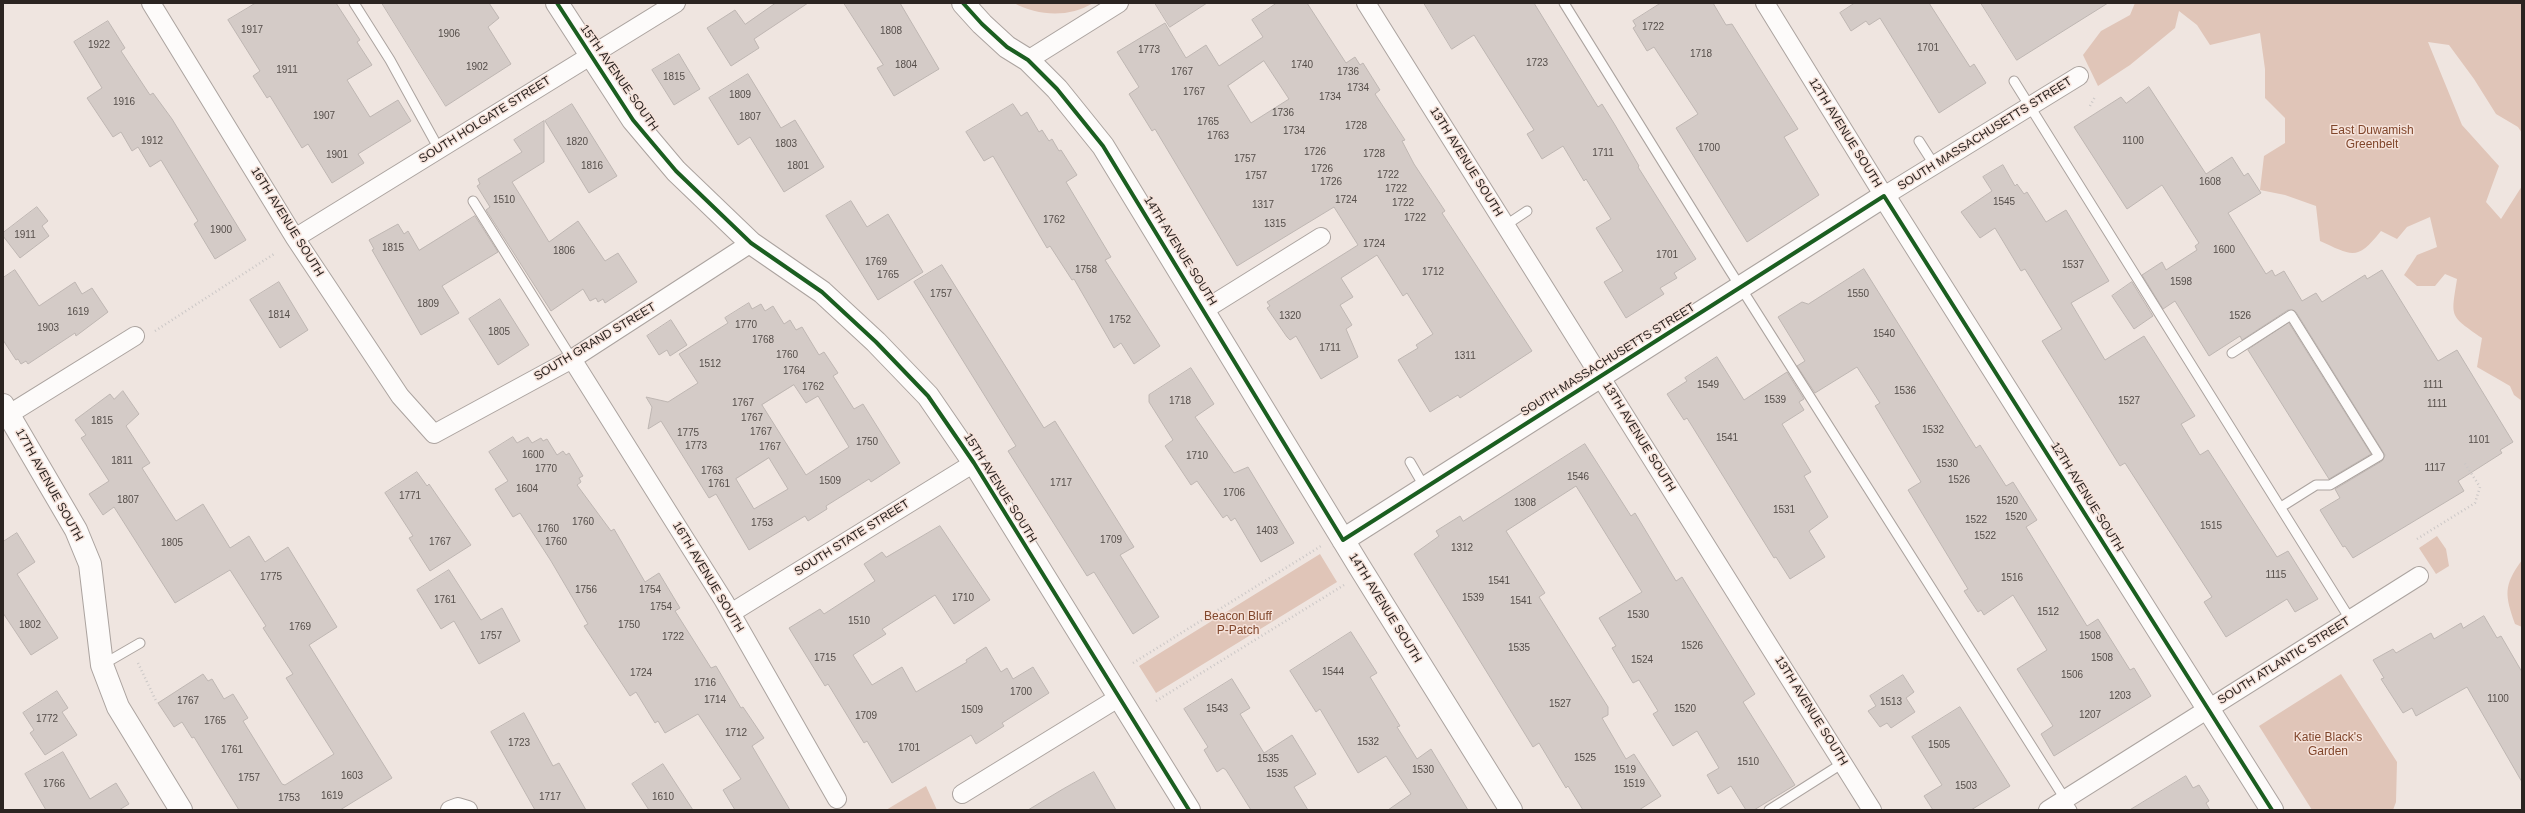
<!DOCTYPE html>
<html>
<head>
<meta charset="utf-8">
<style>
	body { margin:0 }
	#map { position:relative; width:2525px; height:813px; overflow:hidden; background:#efe5e0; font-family:Helvetica,sans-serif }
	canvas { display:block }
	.frame { position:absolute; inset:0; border:4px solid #2b2421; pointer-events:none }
</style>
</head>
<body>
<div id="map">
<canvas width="2525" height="813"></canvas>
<div class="frame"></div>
</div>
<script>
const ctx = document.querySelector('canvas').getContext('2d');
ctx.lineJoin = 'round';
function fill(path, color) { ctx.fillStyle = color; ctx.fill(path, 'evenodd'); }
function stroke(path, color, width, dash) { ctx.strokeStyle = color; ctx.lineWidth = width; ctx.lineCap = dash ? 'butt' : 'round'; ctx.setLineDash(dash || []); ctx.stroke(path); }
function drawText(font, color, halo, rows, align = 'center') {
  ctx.font = font + ' Helvetica,sans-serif'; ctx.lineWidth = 3; ctx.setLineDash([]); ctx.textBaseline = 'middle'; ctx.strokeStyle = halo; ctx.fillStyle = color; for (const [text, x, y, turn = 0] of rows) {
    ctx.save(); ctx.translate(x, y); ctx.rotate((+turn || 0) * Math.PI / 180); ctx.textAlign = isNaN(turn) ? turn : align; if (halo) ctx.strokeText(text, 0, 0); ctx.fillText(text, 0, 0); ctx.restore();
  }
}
const green = new Path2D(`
	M1014 3H1093C1069 18 1038 16 1014 3Z
	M2135 3H2522V133L2518 127 2496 114 2474 79 2449 45 2428 42 2462 125 2499 166 2486 202 2501 219 2522 186V401L2514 395 2510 386 2477 367 2482 338C2449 315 2451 318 2457 279L2445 274 2435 286H2417L2404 275 2417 255 2437 247 2430 217 2407 227 2397 239 2381 231C2357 261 2353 256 2320 241L2316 206 2285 195 2260 190 2264 156 2285 143V118L2265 98V69L2260 33 2210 45 2197 25 2179 11 2175 28 2130 65 2098 86 2083 55 2101 31 2130 15Z
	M2437 536 2446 549 2449 566 2436 574 2419 548Z
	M1320 554 1337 582 1156 693 1139 666Z
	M2522 560V627L2515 624C2505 595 2503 586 2522 560Z
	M2341 674 2397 762 2396 802 2393 810H2312L2259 726Z
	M926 786 937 810H886Z`);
const building = new Path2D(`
	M256 3H336L360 40 357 42 372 65 347 80 370 117 398 100 411 121 358 154 364 163 332 183 308 144 302 148 270 96 267 98 253 76 260 71 228 20Z
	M382 3H489L499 18 488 27 511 64 446 106Z
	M776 3H808L754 39 759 48 731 66 707 28 735 10 745 24Z
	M844 3H900L939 69 894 96 877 68 883 65Z
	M1155 3H1207L1170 27Z
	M1277 3H1307L1346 63 1355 57 1360 65 1363 63 1380 90 1375 94 1405 140 1402 141 1414 164 1445 211 1442 213 1532 351 1460 398 1458 395 1430 412 1398 360 1418 348 1416 345 1433 334 1407 293 1403 296 1377 255 1341 278 1353 297 1340 305 1352 325 1346 329 1358 357 1321 379 1296 336 1290 340 1287 337 1267 308 1270 306 1267 302 1358 245 1334 207 1237 266 1155 129 1152 131 1129 94 1139 87 1117 52 1165 23 1186 58 1206 45 1219 66 1263 37 1252 20ZM1264 61 1289 99 1251 123 1228 86Z
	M1424 3H1534L1598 107 1602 104 1615 125 1639 166 1638 167 1696 259 1674 273 1677 278 1660 288 1664 294 1626 318 1604 282 1623 271 1596 228 1611 219 1586 179 1584 181 1563 146 1542 159 1527 134 1534 130 1474 35 1452 49Z
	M1661 3H1713L1726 25 1732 24 1798 129 1784 137 1819 195 1747 242 1676 128 1698 114 1654 47 1647 51 1633 28 1636 26 1633 21Z
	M1855 3H1929L1970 67 1974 64 1986 83 1939 113 1880 18 1869 25 1866 21 1851 31 1840 13Z
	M1981 3H2108L2017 60Z
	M108 21 125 48 121 51 150 95 153 93 172 119 246 240 215 259 194 224 198 221 161 160 150 167 138 147 132 151 121 132 113 137 87 98 102 88 74 42Z
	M679 54 700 89 674 105 652 70Z
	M748 74 781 128 795 120 824 167 784 192 750 137 738 145 709 98Z
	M2149 87 2206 174 2232 157 2244 176 2248 173 2261 193 2228 213 2266 274 2272 270 2275 276 2284 271 2302 301 2316 293 2322 302 2365 275 2367 279 2382 270 2438 361 2457 350 2513 442 2500 450 2502 453 2458 481 2464 491 2353 558 2345 546 2343 547 2320 510 2340 498 2335 489 2382 461 2385 455 2296 312 2288 310 2242 340 2240 336 2209 356 2175 301 2163 309 2142 275 2162 262 2166 270 2197 250 2195 246 2199 243 2162 185 2127 209 2074 127 2121 97 2126 103Z
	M572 104 617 176 589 193 545 121Z
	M1013 104 1021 116 1027 112 1039 132 1042 130 1049 141 1052 139 1059 151 1061 150 1077 175 1066 182 1111 257 1105 260 1160 346 1134 364 1121 343 1114 348 1074 279 1072 280 1050 246 1047 248 993 156 984 161 966 132Z
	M544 121V162L512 182 549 242 578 221 605 261 618 253 637 282 605 303 603 299 598 302 596 298 590 301 583 289 551 311 486 210 490 207 477 186 480 184 478 179 522 152 514 140Z
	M2003 165 2015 186 2017 184 2024 194 2027 192 2046 222 2066 210 2109 281 2071 303 2105 360 2144 336 2195 416 2181 424 2200 455 2208 450 2277 557 2288 551 2318 599 2295 612 2287 599 2226 637 2204 602 2212 597 2125 463 2120 466 2042 341 2062 329 2025 269 2021 271 1995 228 1980 238 1961 212 1992 191 1983 177Z
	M851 201 867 227 888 214 923 272 878 300 826 216Z
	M37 207 48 221 42 226 49 236 20 258 3 236V233Z
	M475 216 498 252 442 286 459 313 421 335 372 250 374 249 369 240 398 224 404 234 408 231 419 250Z
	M942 265 1044 428 1055 421 1134 547 1120 555 1159 617 1133 634 1094 572 1087 576 1008 451 1016 446 914 282Z
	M1864 269 1976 448 1980 445 2006 486 2013 482 2037 520 2026 527 2087 626 2098 619 2130 670 2134 668 2151 696 2054 756 2041 734 2053 726 2017 669 2047 650 2013 595 1984 615 1981 610 1978 612 1964 591 1968 589 1908 490 1921 482 1875 406 1880 403 1857 367 1815 393 1797 366 1805 361 1802 356 1778 317 1802 302 1808 304Z
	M15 270 39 306 75 282 82 294 92 288 108 312 76 336 75 333 28 364 26 361 21 364 18 359 16 360 3 340V278Z
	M279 282 308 330 280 348 250 300Z
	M2132 282 2153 316 2134 329 2112 296Z
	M500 299 529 345 498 365 469 319Z
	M749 303 752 309 761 304 765 311 773 306 784 324 790 320 796 330 802 327 819 355 824 352 838 373 833 376 854 409 863 404 900 463 871 482 869 479 826 506 827 509 808 521 805 516 749 550 716 494 709 498 661 421 648 429 652 407 646 397 668 402 698 383 679 354 728 323 725 318ZM794 385 806 403 818 396 849 447 806 475 762 405ZM769 458 788 489 754 509 736 479Z
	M671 320 687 345 670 356 667 350 659 355 647 336Z
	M2289 323 2371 454 2329 479 2248 350Z
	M1717 357 1744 400 1787 372 1804 399 1799 402 1804 410 1782 424 1811 472 1804 476 1828 517 1809 531 1825 557 1790 579 1776 557 1774 558 1687 418 1684 420 1667 394 1687 381 1685 378Z
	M1191 368 1214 404 1195 417 1234 473 1248 467 1294 543 1261 562 1235 518 1231 521 1227 515 1223 518 1197 481 1191 485 1165 446 1173 440 1149 402V395Z
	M123 391 139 414 126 426 150 463 142 468 176 521 203 504 230 548 249 536 265 562 288 547 337 627 309 645 392 778 340 810H239L194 737 192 738 182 722 174 727 158 703 203 674 208 681 212 679 224 699 233 694 248 718 243 721 282 784 285 785 334 754 286 678 293 674 263 628 266 626 230 570 175 603 114 507 103 515 89 494 109 481 81 438 86 435 75 420 110 394 114 399Z
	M513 437 517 443 528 437 532 443 541 438 543 441 547 439 557 455 563 451 566 455 569 453 583 476 579 478 581 482 577 485 611 531 614 529 645 582 659 573 680 608 675 611 711 668 716 666 741 708 743 707 764 738 752 746 790 810H735L723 790 741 779 698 714 665 733 658 721 655 723 636 692 630 696 584 626 588 624 551 561 520 513 513 517 495 489 508 481 489 452Z
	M1585 444 1631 516 1635 513 1676 581 1682 577 1755 694 1743 702 1795 785 1754 810H1746L1731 786 1718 794 1707 775 1719 768 1697 731 1673 746 1653 714 1658 711 1639 680 1633 683 1612 648 1616 646 1599 618 1642 592 1576 486 1506 531 1545 593 1539 597 1608 707V715L1602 718 1626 759 1634 754 1661 796 1639 810H1583L1568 786 1566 788 1539 743 1533 747 1414 554 1439 536 1436 531 1460 516 1463 521Z
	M417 472 427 486 429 484 471 545 430 571 409 538 413 536 385 493Z
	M940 526 990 600 954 624 935 595 882 629 886 634 853 655 872 685 902 667 916 692 967 662 966 660 986 647 1001 672 1007 668 1013 679 1033 667 1049 693 1002 723 1004 726 976 744 971 735 892 783 867 741 864 743 828 684 825 686 789 628 820 609 824 614 875 581 864 564 882 552 886 557Z
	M17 533 35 562 17 574 58 638 31 655 3 613V542Z
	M449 570 481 620 502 608 520 641 479 664 454 621 441 629 417 590Z
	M2484 616 2497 638 2501 636 2522 672V782L2467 687 2416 716 2412 708 2403 713 2381 679 2384 678 2373 660 2393 649 2396 653 2431 633 2434 639 2461 623 2463 628Z
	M1351 632 1377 673 1370 677 1400 726 1397 727 1417 759 1431 749 1468 810H1388L1411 794 1386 756 1358 773 1320 709 1316 712 1290 671Z
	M1903 675 1914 692 1906 698 1915 712 1891 728 1887 723 1880 727 1868 711 1876 706 1870 696Z
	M1232 679 1250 708 1240 714 1264 753 1292 735 1316 774 1294 787 1308 810H1251L1226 770 1223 768 1217 772 1204 750 1208 747 1184 709Z
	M57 691 68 708 62 712 77 735 45 755 30 733 34 730 23 713Z
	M1960 707 2010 786 1971 810H1933L1924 796 1942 785 1912 737Z
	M524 713 553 766 559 763 586 810H535L491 732Z
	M63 752 90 799 116 783 129 804 119 810H46L25 774Z
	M663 764 693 810H649L632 784Z
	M1094 772 1116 810H1028L1063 789Z
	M2186 776 2193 788 2199 785 2209 801 2206 803 2210 810H2130Z`);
const path = new Path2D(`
	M2090 106 2095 97
	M155 331 274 254
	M2417 539 2475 503 2480 487 2464 462
	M138 663 157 703
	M1133 663 1321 546
	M1156 701 1344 585`);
const service = new Path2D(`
	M354 3 390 60 439 149
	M1564 3 1729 269 2072 810
	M2014 81 2350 619
	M1919 141 1935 166
	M473 201 572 359
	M1506 225 1527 211
	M2232 353 2291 315 2379 456 2330 485H2316L2281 507
	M1410 462 1425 488
	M102 665 140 643
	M1769 810 1843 763`);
const minor = new Path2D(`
	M151 3 295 238 400 396 434 434 572 359 751 243
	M1366 3 1872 810
	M1765 3 1884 196 2079 76
	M1028 60 1119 3
	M295 238 676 3
	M1204 310 1321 237
	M572 359 724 601 837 799
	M3 418 135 336
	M731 613 974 463
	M962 794 1118 698
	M450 810 458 807 468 810
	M2048 810 2419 576`);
const tertiary = new Path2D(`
	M963 3 982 24 1007 47 1028 60 1057 89 1103 146 1359 566 1511 810
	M3 405 76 530 90 564 102 665 118 707 181 810
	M1343 540 1884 196 2272 810`);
const secondary = new Path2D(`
	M557 3 633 120 676 171 751 243 822 292 876 342 928 396 974 463 1189 810`);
const cycleway = new Path2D(`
	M557 3 633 120 676 171 751 243 822 292 876 342 928 396 974 463 1189 810
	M963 3 982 24 1007 47 1028 60 1057 89 1103 146 1343 540 1884 196 2272 810`);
const numberNames = [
	["1722",1653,27],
	["1917",252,30],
	["1808",891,31],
	["1906",449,34],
	["1922",99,45],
	["1701",1928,48],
	["1773",1149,50],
	["1718",1701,54],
	["1723",1537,63],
	["1804",906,65],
	["1740",1302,65],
	["1902",477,67],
	["1911",287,70],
	["1767",1182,72],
	["1736",1348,72],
	["1815",674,77],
	["1734",1358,88],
	["1767",1194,92],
	["1809",740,95],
	["1734",1330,97],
	["1916",124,102],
	["1736",1283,113],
	["1907",324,116],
	["1807",750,117],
	["1765",1208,122],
	["1728",1356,126],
	["1734",1294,131],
	["1763",1218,136],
	["1912",152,141],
	["1100",2133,141],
	["1820",577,142],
	["1803",786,144],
	["1700",1709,148],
	["1726",1315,152],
	["1711",1603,153],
	["1728",1374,154],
	["1901",337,155],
	["1757",1245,159],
	["1816",592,166],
	["1801",798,166],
	["1726",1322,169],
	["1722",1388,175],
	["1757",1256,176],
	["1726",1331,182],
	["1608",2210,182],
	["1722",1396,189],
	["1510",504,200],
	["1724",1346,200],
	["1545",2004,202],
	["1722",1403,203],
	["1317",1263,205],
	["1722",1415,218],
	["1762",1054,220],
	["1315",1275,224],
	["1900",221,230],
	["1911",25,235],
	["1724",1374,244],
	["1815",393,248],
	["1600",2224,250],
	["1806",564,251],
	["1701",1667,255],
	["1769",876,262],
	["1537",2073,265],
	["1758",1086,270],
	["1712",1433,272],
	["1765",888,275],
	["1598",2181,282],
	["1757",941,294],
	["1550",1858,294],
	["1809",428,304],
	["1619",78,312],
	["1814",279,315],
	["1320",1290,316],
	["1526",2240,316],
	["1752",1120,320],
	["1770",746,325],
	["1903",48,328],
	["1805",499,332],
	["1540",1884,334],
	["1768",763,340],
	["1711",1330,348],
	["1760",787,355],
	["1311",1465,356],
	["1512",710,364],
	["1764",794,371],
	["1549",1708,385],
	["1111",2433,385],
	["1762",813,387],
	["1536",1905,391],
	["1539",1775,400],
	["1718",1180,401],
	["1527",2129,401],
	["1767",743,403],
	["1111",2437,404],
	["1767",752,418],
	["1815",102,421],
	["1532",1933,430],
	["1767",761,432],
	["1775",688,433],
	["1541",1727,438],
	["1101",2479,440],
	["1750",867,442],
	["1773",696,446],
	["1767",770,447],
	["1600",533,455],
	["1710",1197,456],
	["1811",122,461],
	["1530",1947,464],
	["1117",2435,468],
	["1770",546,469],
	["1763",712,471],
	["1546",1578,477],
	["1526",1959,480],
	["1509",830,481],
	["1717",1061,483],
	["1761",719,484],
	["1604",527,489],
	["1706",1234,493],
	["1771",410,496],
	["1807",128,500],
	["1520",2007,501],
	["1308",1525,503],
	["1531",1784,510],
	["1520",2016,517],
	["1522",1976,520],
	["1760",583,522],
	["1753",762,523],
	["1515",2211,526],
	["1760",548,529],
	["1403",1267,531],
	["1522",1985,536],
	["1709",1111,540],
	["1767",440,542],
	["1760",556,542],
	["1805",172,543],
	["1312",1462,548],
	["1115",2276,575],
	["1775",271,577],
	["1516",2012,578],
	["1541",1499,581],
	["1756",586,590],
	["1754",650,590],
	["1710",963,598],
	["1539",1473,598],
	["1761",445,600],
	["1541",1521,601],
	["1754",661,607],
	["1512",2048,612],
	["1530",1638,615],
	["1510",859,621],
	["1802",30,625],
	["1750",629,625],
	["1769",300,627],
	["1757",491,636],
	["1508",2090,636],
	["1722",673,637],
	["1526",1692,646],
	["1535",1519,648],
	["1715",825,658],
	["1508",2102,658],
	["1524",1642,660],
	["1544",1333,672],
	["1724",641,673],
	["1506",2072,675],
	["1716",705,683],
	["1700",1021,692],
	["1203",2120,696],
	["1100",2498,699],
	["1714",715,700],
	["1767",188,701],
	["1513",1891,702],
	["1527",1560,704],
	["1543",1217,709],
	["1520",1685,709],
	["1509",972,710],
	["1207",2090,715],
	["1709",866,716],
	["1772",47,719],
	["1765",215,721],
	["1712",736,733],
	["1532",1368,742],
	["1723",519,743],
	["1505",1939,745],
	["1701",909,748],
	["1761",232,750],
	["1525",1585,758],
	["1535",1268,759],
	["1510",1748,762],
	["1530",1423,770],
	["1519",1625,770],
	["1535",1277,774],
	["1603",352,776],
	["1757",249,778],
	["1766",54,784],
	["1519",1634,784],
	["1503",1966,786],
	["1619",332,796],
	["1717",550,797],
	["1610",663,797],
	["1753",289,798]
];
const streetNames = [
	["15TH AVENUE SOUTH",619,78,55],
	["SOUTH HOLGATE STREET",485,120,-32],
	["12TH AVENUE SOUTH",1845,133,58],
	["SOUTH MASSACHUSETTS STREET",1985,134,-32],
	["13TH AVENUE SOUTH",1466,162,58],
	["16TH AVENUE SOUTH",287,222,58],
	["14TH AVENUE SOUTH",1180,251,58],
	["SOUTH GRAND STREET",595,342,-31],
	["SOUTH MASSACHUSETTS STREET",1608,360,-32],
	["13TH AVENUE SOUTH",1639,437,58],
	["17TH AVENUE SOUTH",49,485,61],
	["15TH AVENUE SOUTH",1000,488,58],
	["12TH AVENUE SOUTH",2087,497,58],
	["SOUTH STATE STREET",852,538,-32],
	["16TH AVENUE SOUTH",708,577,59],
	["14TH AVENUE SOUTH",1385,608,58],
	["SOUTH ATLANTIC STREET",2284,661,-32],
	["13TH AVENUE SOUTH",1811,711,58]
];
const parkNames = [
	["East Duwamish",2372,131],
	["Greenbelt",2372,145],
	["Beacon Bluff",1238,617],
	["P-Patch",1238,631],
	["Katie Black's",2328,738],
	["Garden",2328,752]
];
fill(green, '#e0c5b8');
fill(building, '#d4cbc7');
stroke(building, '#beb6b2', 1);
stroke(service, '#aba39f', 11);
stroke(minor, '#aba39f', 20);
stroke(tertiary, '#aba39f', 24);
stroke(secondary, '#aba39f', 24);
stroke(path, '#cbc7c6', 2.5, [1, 3]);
stroke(service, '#fdfbfa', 9);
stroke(minor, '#fdfbfa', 18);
stroke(tertiary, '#fdfbfa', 22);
stroke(secondary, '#fdfbfa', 22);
stroke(cycleway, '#1b5e20', 4);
drawText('10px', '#554e4a', null, numberNames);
drawText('12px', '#2b2421', '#f5e2da', streetNames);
drawText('12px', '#80462b', '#f5e2da', parkNames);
</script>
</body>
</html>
